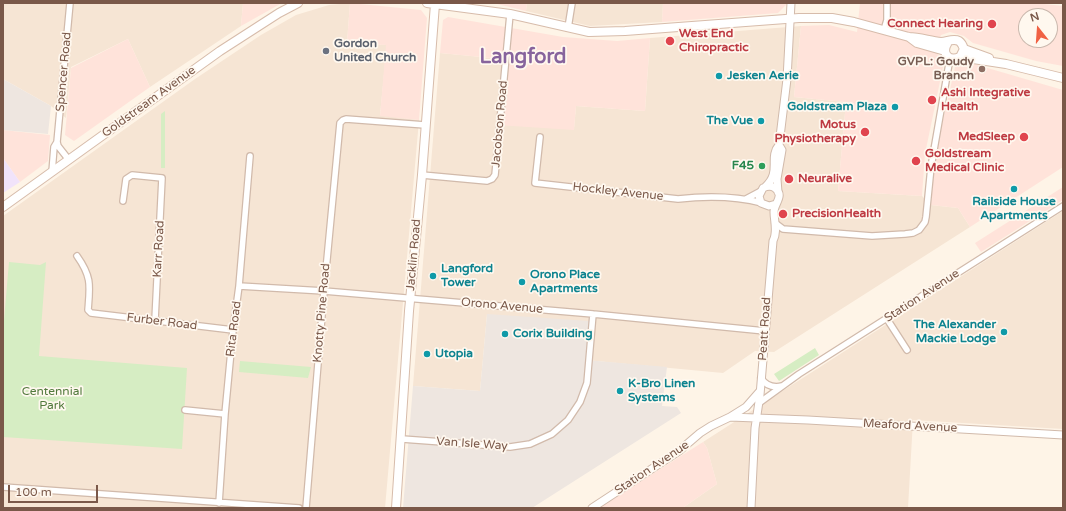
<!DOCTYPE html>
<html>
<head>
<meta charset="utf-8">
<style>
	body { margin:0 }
	#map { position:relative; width:1066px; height:511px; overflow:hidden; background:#fef4e7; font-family:"Varela Round",sans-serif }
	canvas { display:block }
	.frame { position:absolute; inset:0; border:4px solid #7a5849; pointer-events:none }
	.north { position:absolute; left:1018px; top:8px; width:40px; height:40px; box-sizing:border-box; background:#fff8ef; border:1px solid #cab8ad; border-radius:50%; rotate:343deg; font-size:11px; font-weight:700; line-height:16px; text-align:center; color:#7a5849 }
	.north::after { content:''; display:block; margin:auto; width:14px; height:18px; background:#f06144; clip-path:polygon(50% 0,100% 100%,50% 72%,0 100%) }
	.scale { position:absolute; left:8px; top:485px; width:90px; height:18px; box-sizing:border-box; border:2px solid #7a5849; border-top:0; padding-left:5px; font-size:12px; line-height:14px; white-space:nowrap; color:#7a5849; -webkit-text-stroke:3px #fff8ef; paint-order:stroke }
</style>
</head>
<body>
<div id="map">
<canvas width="1066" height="511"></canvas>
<div class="frame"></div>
<div class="north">N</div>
<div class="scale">100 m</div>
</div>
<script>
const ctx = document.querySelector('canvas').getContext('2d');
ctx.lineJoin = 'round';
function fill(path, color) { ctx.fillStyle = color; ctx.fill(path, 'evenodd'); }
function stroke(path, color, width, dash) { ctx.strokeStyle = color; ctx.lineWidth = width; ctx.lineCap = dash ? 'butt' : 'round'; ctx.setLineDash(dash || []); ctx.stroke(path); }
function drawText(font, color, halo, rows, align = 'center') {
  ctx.font = font + ' "Varela Round",sans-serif'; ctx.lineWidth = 3.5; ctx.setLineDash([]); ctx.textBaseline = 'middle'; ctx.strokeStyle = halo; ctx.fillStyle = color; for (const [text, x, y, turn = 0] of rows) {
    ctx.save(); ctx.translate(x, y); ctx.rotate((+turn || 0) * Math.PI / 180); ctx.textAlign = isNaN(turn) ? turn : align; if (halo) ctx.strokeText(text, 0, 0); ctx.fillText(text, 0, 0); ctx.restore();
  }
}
const residential = new Path2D(`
	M3 3H243L241 26 150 87 128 39 71 67 66 118 51 106 3 79Z
	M350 3 347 43 387 45 380 115 419 120 385 508H3V216L195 79 261 35 296 15 329 5Z
	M527 3H663L662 22 590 26 526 11Z
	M801 26 794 97 846 102 838 191 922 196 931 205 958 208 970 227 774 352 755 351 723 373 585 360 487 314 480 391 413 386 440 53 502 59 574 129 576 106 645 111 650 38Z
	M1063 211V429L913 420 908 508H685L684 507 717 484 707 448 703 442Z`);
const commercial = new Path2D(`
	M243 3H282L241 26Z
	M350 3 421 10 427 18 419 120 380 116 386 45 347 43Z
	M493 3H527L526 11Z
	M663 3H787L786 5 778 13 662 22Z
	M860 3H1035L1063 6V66L1036 61 973 43 964 36 950 32 941 35 935 51 944 62 925 154 922 196 838 191 846 102 794 97 801 26 829 25 857 32ZM1026 16H1050V40H1026Z
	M448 17 563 37 617 41 650 38 645 111 576 106 574 130 497 125 502 59 440 53 443 20Z
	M128 39 150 87 74 141 65 135 71 68Z
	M967 62 1063 90V167L970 227 958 208 931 205 935 156 955 67Z
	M3 130 50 135 48 161 20 182 3 158Z
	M1063 187V200L981 252 975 243Z
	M703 442 707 448 717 484 684 507 685 508H599Z`);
const industrial = new Path2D(`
	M3 79 51 106 48 134 3 130Z
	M487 314 589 321 586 360 667 367 662 406 677 407 681 413 532 508H403L413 386 480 391Z`);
const education = new Path2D(`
	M3 158 20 182 3 193Z`);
const green = new Path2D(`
	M165 111V168H161V114Z
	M9 262 40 265 46 262 39 356 187 368 182 449 3 437V332Z
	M815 348 819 355 779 381 774 374Z
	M240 361 311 367 308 378 239 372Z`);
const minor = new Path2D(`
	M568 28 572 3
	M884 30 887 20V3
	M540 137 535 183 678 199C706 196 735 196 762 203
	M69 160 58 146 57 142 70 3
	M52 172 54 147 57 142
	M422 175 487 181 492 179 495 175 510 14
	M746 199 761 191
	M123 201 126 179 132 175 162 178 155 320
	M775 223 783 229 872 236 905 234 913 233 919 230 925 222 926 217 931 167 950 58
	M77 256C92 277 90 286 88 310L91 313 233 330
	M239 286 324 291 593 314 765 331
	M887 319 907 350
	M761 378C766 386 773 388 782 386
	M759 403 799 374 1063 206
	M185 410 225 414
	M402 439 510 447 530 444 552 434 568 420 580 402 587 383 593 314
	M3 487 299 508
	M219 503 225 414 233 330 239 286 250 156
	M306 508 324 291 340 123 343 120 346 119 425 125`);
const tertiary = new Path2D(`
	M765 187C782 172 768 158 779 145
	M778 192 777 179 782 150 779 145 787 79 791 3
	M730 417 746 407 760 391
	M592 508 679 451 700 433 711 426 730 417 808 420 1063 435
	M751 508 755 428 760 395 773 241C778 232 774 221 774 212 774 203 785 196 775 188 772 186 767 186 763 188L759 196 761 203 769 206 776 204`);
const secondary = new Path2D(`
	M427 3 510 14 589 32 625 31 799 18H832L854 22 909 37C920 37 930 41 941 42 947 42 953 38 959 41 962 43 963 46 964 49L960 57C948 62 941 53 948 42
	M909 37 917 43 945 51
	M964 49 989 58
	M960 57 1006 64 1063 78
	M3 207 220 51 279 13 298 3
	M396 508 409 311 422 175 435 4`);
const markers = [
	[992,24,5,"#e0444e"],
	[670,41,5,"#e0444e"],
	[326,51,4,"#6b7280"],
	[982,69,4,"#8d6e63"],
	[719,76,4,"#0f9aa8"],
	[932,100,5,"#e0444e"],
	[895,107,4,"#0f9aa8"],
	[761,121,4,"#0f9aa8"],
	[865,132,5,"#e0444e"],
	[1024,137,5,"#e0444e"],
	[916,161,5,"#e0444e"],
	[762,166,4,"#2e9e5b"],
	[789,179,5,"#e0444e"],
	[1014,189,4,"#0f9aa8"],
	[783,214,5,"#e0444e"],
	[433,276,4,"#0f9aa8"],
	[522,282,4,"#0f9aa8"],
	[1004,332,4,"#0f9aa8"],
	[505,334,4,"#0f9aa8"],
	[427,354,4,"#0f9aa8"],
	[620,391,4,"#0f9aa8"]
];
const healthNames = [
	["Connect Hearing",983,24,"right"],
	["West End",679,34],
	["Chiropractic",679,48],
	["Ashi Integrative",941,93],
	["Health",941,107],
	["Motus",856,125,"right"],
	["Physiotherapy",856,139,"right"],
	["MedSleep",1015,137,"right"],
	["Goldstream",925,154],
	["Medical Clinic",925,168],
	["Neuralive",798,179],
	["PrecisionHealth",792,214]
];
const worshipNames = [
	["Gordon",334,44],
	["United Church",334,58]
];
const educationNames = [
	["GVPL: Goudy",974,62],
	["Branch",974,76]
];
const streetNames = [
	["Spencer Road",64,72,-85],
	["Goldstream Avenue",149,102,-36],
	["Jacobson Road",500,124,-85],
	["Hockley Avenue",618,192,6],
	["Karr Road",159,249,-87],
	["Jacklin Road",414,255,-85],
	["Station Avenue",922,296,-33],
	["Orono Avenue",502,306,5],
	["Knotty Pine Road",322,313,-85],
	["Furber Road",162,322,7],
	["Rita Road",234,329,-83],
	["Peatt Road",765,329,-86],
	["Meaford Avenue",910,426,3],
	["Van Isle Way",472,444,4],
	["Station Avenue",652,468,-34]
];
const cultureNames = [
	["Jesken Aerie",727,76],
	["Goldstream Plaza",887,107,"right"],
	["The Vue",753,121,"right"],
	["Railside House",1014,202,"center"],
	["Apartments",1014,216,"center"],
	["Langford",441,269],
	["Tower",441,283],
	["Orono Place",530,275],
	["Apartments",530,289],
	["The Alexander",996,325,"right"],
	["Mackie Lodge",996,339,"right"],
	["Corix Building",513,334],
	["Utopia",435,354],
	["K-Bro Linen",628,384],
	["Systems",628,398]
];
const leisureNames = [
	["F45",754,166]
];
const parkNames = [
	["Centennial",52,392],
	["Park",52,406]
];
const townNames = [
	["Langford",523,58]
];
fill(residential, '#f6e5d4');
fill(commercial, '#ffe3da');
fill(industrial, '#eee6e0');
fill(education, '#f1e3fa');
fill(green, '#d6edc3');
stroke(minor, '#d1baab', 8);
stroke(tertiary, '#d1baab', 9);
stroke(secondary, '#d7bcab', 10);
stroke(minor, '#fff', 5.5);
stroke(tertiary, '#fff', 7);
stroke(secondary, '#fff', 8);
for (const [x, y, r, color] of markers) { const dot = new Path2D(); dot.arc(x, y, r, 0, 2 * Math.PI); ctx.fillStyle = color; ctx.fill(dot); stroke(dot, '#fff8ef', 1.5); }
drawText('bold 12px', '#be3a42', '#fff8ef', healthNames, 'left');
drawText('bold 12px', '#5b616d', '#fff8ef', worshipNames, 'left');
drawText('bold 12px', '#785e54', '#fff8ef', educationNames, 'right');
drawText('12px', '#7a5849', '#fff8ef', streetNames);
drawText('bold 12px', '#0d838f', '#fff8ef', cultureNames, 'left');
drawText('bold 12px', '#27864d', '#fff8ef', leisureNames, 'right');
drawText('12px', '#527a3d', '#fff8ef', parkNames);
drawText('bold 20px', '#87649d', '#fff8ef', townNames);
</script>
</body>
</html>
